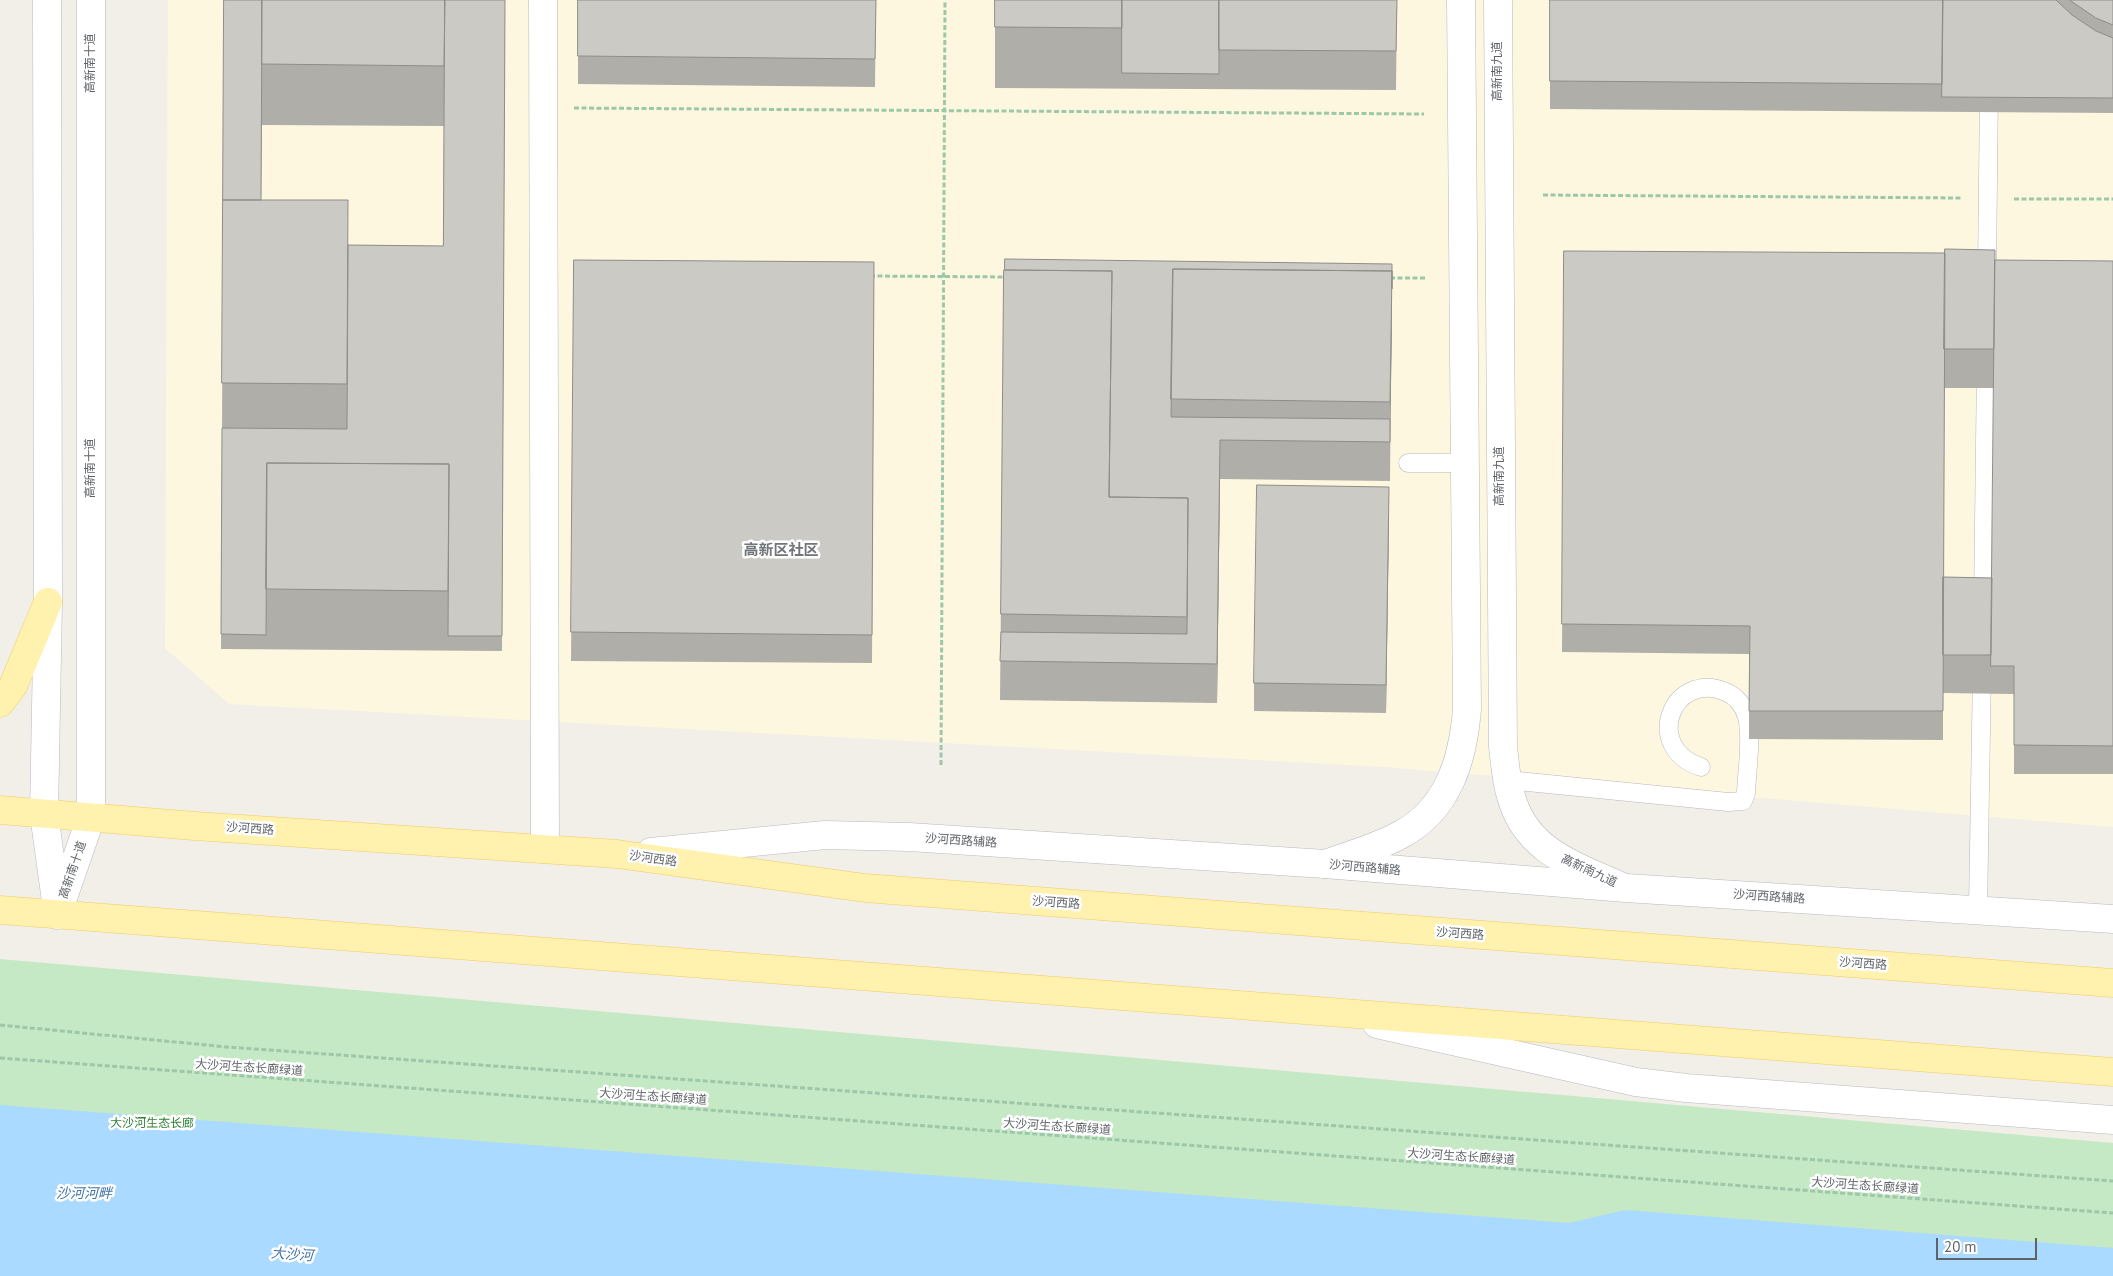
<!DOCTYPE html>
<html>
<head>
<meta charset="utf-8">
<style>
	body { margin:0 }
	#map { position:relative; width:2113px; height:1276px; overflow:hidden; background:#f1efe8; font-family:"PT Sans",sans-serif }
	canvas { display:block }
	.scale { position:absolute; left:1936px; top:1238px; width:101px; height:22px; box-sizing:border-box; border:2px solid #5f6368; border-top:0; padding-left:6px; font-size:15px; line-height:18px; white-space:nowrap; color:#5f6368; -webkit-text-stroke:4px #fff; paint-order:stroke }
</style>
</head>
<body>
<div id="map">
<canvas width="2113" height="1276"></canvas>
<div class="scale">20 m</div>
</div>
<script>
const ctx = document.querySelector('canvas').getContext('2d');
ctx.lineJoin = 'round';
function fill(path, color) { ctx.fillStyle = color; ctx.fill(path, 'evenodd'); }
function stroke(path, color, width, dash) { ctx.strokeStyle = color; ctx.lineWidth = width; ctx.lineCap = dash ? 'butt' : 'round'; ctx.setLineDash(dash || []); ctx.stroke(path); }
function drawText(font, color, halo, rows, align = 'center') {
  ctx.font = font + ' "PT Sans","Noto Sans SC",sans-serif'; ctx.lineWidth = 5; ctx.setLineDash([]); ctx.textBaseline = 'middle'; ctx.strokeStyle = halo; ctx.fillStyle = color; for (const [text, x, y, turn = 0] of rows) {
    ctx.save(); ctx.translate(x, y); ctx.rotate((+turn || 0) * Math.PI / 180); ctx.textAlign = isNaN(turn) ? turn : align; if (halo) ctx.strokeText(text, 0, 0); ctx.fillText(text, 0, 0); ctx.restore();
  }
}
const commercial = new Path2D(`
	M168 0H2113V827L1384 767 229 704 165 648Z`);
const green = new Path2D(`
	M0 959 2113 1143V1276H0Z`);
const water = new Path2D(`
	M0 1105 1569 1223 1625 1210 2113 1248V1276H0Z`);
const path = new Path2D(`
	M574 108 1424 114
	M1543 195 1962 198
	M2014 199H2113
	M870 276 1009 277
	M1390 278H1425
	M941 765 945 0
	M0 1025 227 1047 2113 1181
	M0 1058 2113 1213`);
const service = new Path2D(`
	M1987 272 1989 88
	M1408 463H1466
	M1983 602 1986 366
	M1508 780 1728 802 1743 801 1746 793C1747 770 1752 739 1747 717 1744 706 1736 696 1726 692 1672 669 1642 748 1701 767
	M1978 910 1982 670`);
const minor = new Path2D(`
	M543 0 545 849`);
const tertiary = new Path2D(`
	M1498 0 1503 747C1505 763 1506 781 1511 796 1526 852 1575 865 1622 887
	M1325 864C1350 855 1376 848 1400 835 1448 810 1463 760 1467 709L1461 0`);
const secondary = new Path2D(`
	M47 0 48 602 44 814 57 908
	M651 852 825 835 909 837 1325 864 1626 888 2113 919
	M57 915 91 817V0
	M1377 1024 1636 1082 1686 1088 2113 1120`);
const primary = new Path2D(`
	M0 703 13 686 48 602
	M0 810 195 826 617 854 865 888 2113 983
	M0 910 2113 1072`);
const wall = new Path2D(`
	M224 0H505L502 651 221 649ZM262 125 444 126 443 246 348 245 261 200Z
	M578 0H876L875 87 578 84Z
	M995 0H1397L1396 90 995 88Z
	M1550 0H2113V113L1550 109Z
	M1564 251 1995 260 2113 261V774H2014V694L1943 693V740L1749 739V654L1562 652ZM1944 388H1994L1992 578 1943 577Z
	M574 260 874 262 872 663 571 661Z
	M1392 264 1390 481 1220 479 1217 703 1000 700 1004 270Z
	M1389 515 1386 713 1254 711V683Z`);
const shadedWall = new Path2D(`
	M1392 271V327L1390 446V402Z
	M1220 440V479L1217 703V664Z
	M1389 487V515L1386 713V685Z`);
const building = new Path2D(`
	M224 0H262L261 200H223Z
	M262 0H445L444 66 262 64Z
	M445 0H505L502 636H448L449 464 267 463 266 635 221 634 222 428 347 429 348 245 443 246Z
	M578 0H876L875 59 578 56Z
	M995 0H1122V28L995 27Z
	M1122 0H1219V74L1122 73Z
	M1219 0H1397L1396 51 1219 50Z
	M1550 0H1943L1942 84 1550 81Z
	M1943 0H2056L2072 15 2096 31 2113 38V98L1942 97Z
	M2070 0H2113V25L2096 18Z
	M223 200H348L347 384 222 383Z
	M1945 249 1995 250 1994 349H1944Z
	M1564 251 1945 253 1943 711H1749L1750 626 1562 624Z
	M1005 259 1392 264V289V271L1173 269 1171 417 1390 419V442L1220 440 1217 664 1000 661 1001 632 1187 634 1188 498 1109 497 1112 271 1005 270Z
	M574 260 874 262 872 635 571 632Z
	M1995 260 2113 261V746L2014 745V666H1991Z
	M1173 269 1392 271 1390 402 1171 399Z
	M1004 270 1112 271 1109 497 1188 498 1187 617 1001 614Z
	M267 463 449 464 448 591 266 589Z
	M1257 485 1389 487 1386 685 1254 683Z
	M1943 577 1992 578 1991 655H1943Z`);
const streetNames = [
	["高新南十道",91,63,-90],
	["高新南九道",1498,71,-90],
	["高新南十道",91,468,-90],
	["高新南九道",1500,476,-90],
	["沙河西路",250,829,4],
	["沙河西路辅路",961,841,4],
	["沙河西路",653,859,8],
	["沙河西路辅路",1365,868,5],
	["高新南十道",73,870,-71],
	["高新南九道",1589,871,25],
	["沙河西路辅路",1769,897,4],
	["沙河西路",1056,903,4],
	["沙河西路",1460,934,4],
	["沙河西路",1863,964,4],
	["大沙河生态长廊绿道",249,1068,4],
	["大沙河生态长廊绿道",653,1097,4],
	["大沙河生态长廊绿道",1057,1127,4],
	["大沙河生态长廊绿道",1461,1157,4],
	["大沙河生态长廊绿道",1865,1186,4]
];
const parkNames = [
	["大沙河生态长廊",152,1124]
];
const waterNames = [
	["沙河河畔",84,1194],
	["大沙河",292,1255,4]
];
const quarterNames = [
	["高新区社区",781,551]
];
fill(commercial, '#fef7e0');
fill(green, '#c5e8c5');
fill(water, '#aadaff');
stroke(service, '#b5b8bc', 19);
stroke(minor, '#b5b8bc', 29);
stroke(tertiary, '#b5b8bc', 29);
stroke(secondary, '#b6babf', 29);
stroke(primary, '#f2c960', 29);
stroke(path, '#9cc7a9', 3, [5, 2.5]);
stroke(service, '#fff', 18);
stroke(minor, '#fff', 28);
stroke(tertiary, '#fff', 28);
stroke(secondary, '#fff', 28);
stroke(primary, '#fff2af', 28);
fill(wall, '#afaea9');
fill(shadedWall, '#8f8d8a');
fill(building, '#cccac5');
stroke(building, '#8f8d8a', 1);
drawText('12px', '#5f6368', '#fff', streetNames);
drawText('12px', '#348238', '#fff', parkNames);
drawText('italic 14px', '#4174aa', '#fff', waterNames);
drawText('bold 15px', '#70757a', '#fff', quarterNames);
</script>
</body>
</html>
